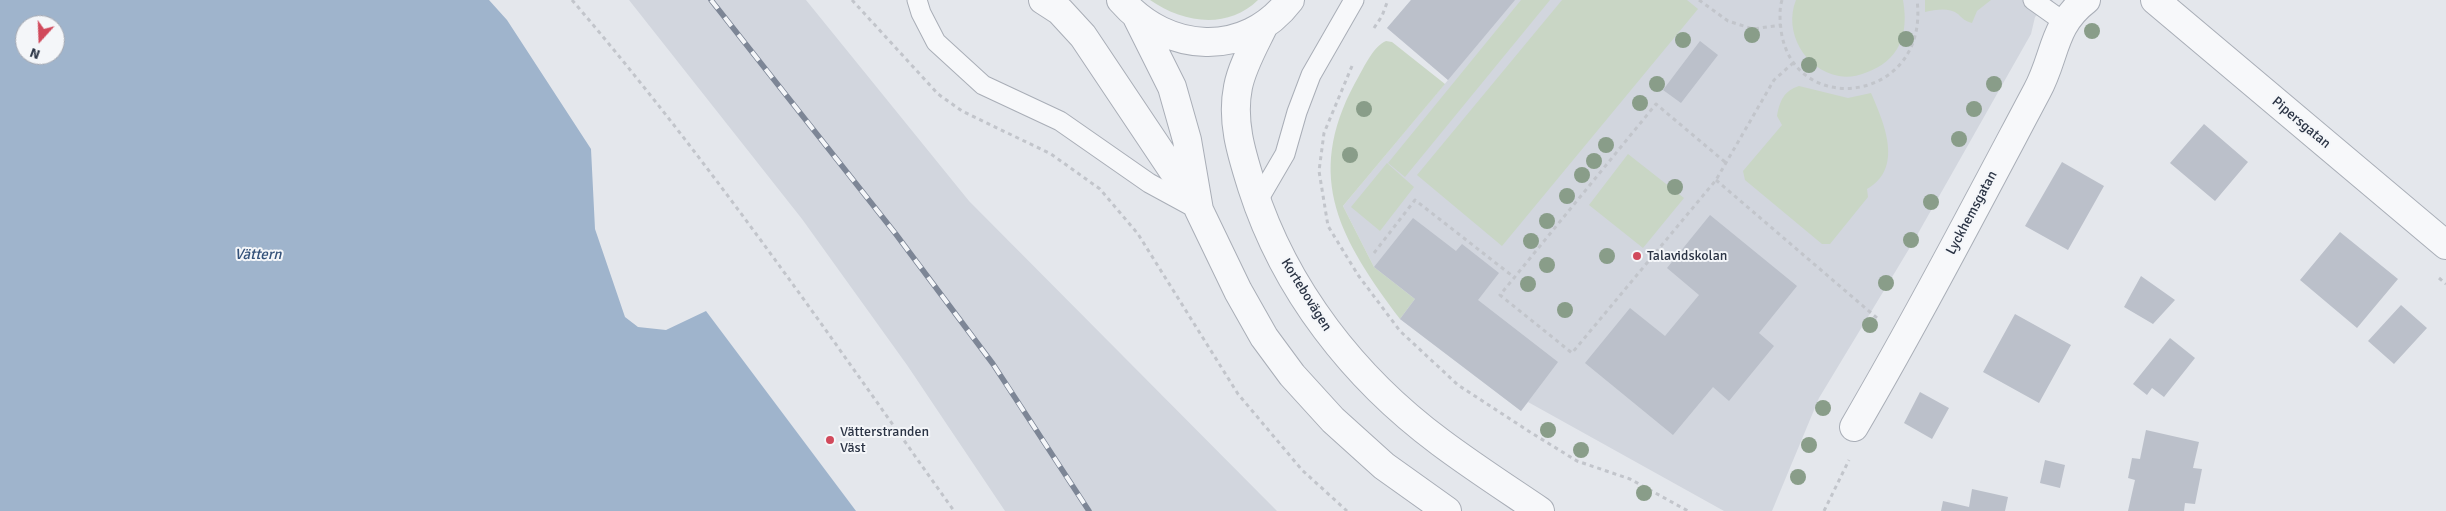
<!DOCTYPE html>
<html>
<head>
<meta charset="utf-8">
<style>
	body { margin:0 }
	#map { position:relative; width:2446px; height:511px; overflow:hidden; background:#e4e7ec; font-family:Signika,sans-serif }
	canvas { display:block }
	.north { position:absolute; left:15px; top:15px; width:50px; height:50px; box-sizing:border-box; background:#f4f6f9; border:1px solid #a4a8b1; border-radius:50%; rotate:200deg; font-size:14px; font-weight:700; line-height:20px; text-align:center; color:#2b3445 }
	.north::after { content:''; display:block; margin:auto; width:18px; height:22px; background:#d1495b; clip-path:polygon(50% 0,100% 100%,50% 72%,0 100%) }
</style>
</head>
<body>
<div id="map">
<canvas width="2446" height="511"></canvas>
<div class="north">N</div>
</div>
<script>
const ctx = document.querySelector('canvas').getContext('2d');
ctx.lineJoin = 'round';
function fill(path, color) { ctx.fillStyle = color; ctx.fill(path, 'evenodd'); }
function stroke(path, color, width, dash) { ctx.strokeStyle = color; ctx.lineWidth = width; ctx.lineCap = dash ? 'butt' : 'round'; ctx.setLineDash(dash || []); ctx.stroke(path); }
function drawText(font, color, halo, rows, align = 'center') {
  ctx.font = font + ' Signika,sans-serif'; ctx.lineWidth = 4; ctx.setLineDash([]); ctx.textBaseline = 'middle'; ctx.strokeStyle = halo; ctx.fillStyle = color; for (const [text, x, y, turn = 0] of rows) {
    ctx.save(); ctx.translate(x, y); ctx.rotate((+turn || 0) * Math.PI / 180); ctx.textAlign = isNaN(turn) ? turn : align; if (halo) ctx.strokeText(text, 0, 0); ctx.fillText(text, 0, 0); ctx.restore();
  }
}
const built = new Path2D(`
	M629 0H806L969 201 1277 511H1005L907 365 802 219Z
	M1411 0H2053L2035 17 2031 34 1912 244 1819 398 1772 511H1724L1528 402 1521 411 1400 319 1415 299 1374 267 1343 206 1448 80 1387 28Z`);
const green = new Path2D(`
	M1150 0H1258C1227 30 1183 23 1150 0Z
	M1521 0H1550L1405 177 1388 163Z
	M1562 0H1687L1698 9 1502 246 1417 175Z
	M1796 0H1903C1909 34 1900 61 1865 73 1857 76 1848 78 1839 76 1805 70 1783 32 1796 0Z
	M1925 0H1991L1977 11 1972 23C1965 21 1963 19 1958 14 1948 7 1936 10 1925 12Z
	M1386 41 1392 42 1445 84 1343 206 1374 267 1415 299 1400 319C1342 241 1303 179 1355 83 1363 70 1372 47 1386 41Z
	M1799 86 1848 98 1871 93C1884 123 1904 168 1867 189L1868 197 1830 244H1822L1745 180 1743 171 1782 125 1777 116C1780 100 1784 91 1799 86Z
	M1628 154 1684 198 1643 248 1589 205Z
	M1387 163 1414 187 1380 231 1351 207Z`);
const water = new Path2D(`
	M0 0H489L507 20 591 149 595 229 625 317 638 327 666 330 706 311 856 511H0ZM25 25H55V55H25Z`);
const building = new Path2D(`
	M1411 0H1515L1448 80 1387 28Z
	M1700 41 1718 55 1681 103 1663 90Z
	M2204 124 2248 162 2215 201 2170 163Z
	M2062 162 2104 186 2068 250 2025 226Z
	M1710 215 1797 286 1759 333 1774 346 1729 401 1713 387 1673 435 1585 363 1630 308 1665 336 1699 295 1667 268Z
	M1413 218 1456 251 1462 244 1499 273 1478 300 1558 362 1521 411 1400 319 1415 299 1374 267Z
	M2340 232 2398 279 2357 328 2300 280Z
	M2141 276 2175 300 2153 324 2124 307Z
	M2401 305 2427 328 2394 364 2368 341Z
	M2015 314 2071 345 2039 403 1983 372Z
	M2170 338 2195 358 2164 397 2152 388 2147 395 2133 384Z
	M1920 392 1949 408 1932 439 1904 423Z
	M2146 430 2199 442 2193 468 2202 469 2195 504 2185 503 2184 511H2128L2135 480 2128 478 2132 458 2140 459Z
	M2045 460 2065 465 2060 488 2040 483Z
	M1972 489 2008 497 2005 511H1941L1943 501 1969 507Z`);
const path = new Path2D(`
	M572 0C710 161 831 338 954 511
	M852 0 938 94 962 111 1051 154 1100 189 1138 234 1238 394 1302 470 1347 511
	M1699 0 1728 21 1753 29 1781 25
	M1782 0C1779 10 1780 20 1781 30 1793 120 1930 103 1917 0
	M1374 28 1382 16 1388 0
	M1352 66 1324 133 1319 171 1328 226 1358 275 1400 331 1458 385 1530 432 1577 461 1630 479 1688 511
	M1725 162 1656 104 1500 295 1572 353 1716 180 1774 80 1793 63
	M1716 180 1877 318
	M1374 253 1415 200 1515 278
	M2439 278 2446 284
	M1824 511 1849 460`);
const service = new Path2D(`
	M917 0 921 13 936 42 983 85 1060 121 1149 183 1195 208
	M2033 0 2064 22
	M1257 202 1285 154 1297 112 1311 75 1354 0`);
const minor = new Path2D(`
	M2155 0 2446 245
	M1854 427C1918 317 1977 204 2037 91 2056 56 2052 26 2086 0`);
const tertiary = new Path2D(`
	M1043 0 1060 11 1083 36 1194 202
	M1121 0C1167 53 1245 59 1290 0
	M1137 17 1172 87 1187 140 1199 210 1238 291 1264 337 1292 375 1333 420 1384 466 1447 511
	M1264 25C1255 44 1242 66 1238 87 1231 122 1242 155 1252 187 1285 290 1354 378 1440 442 1472 466 1506 488 1540 511`);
const rail = new Path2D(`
	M711 0 895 233 993 364 1089 511`);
const trees = [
	[2092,31],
	[1752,35],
	[1906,39],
	[1683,40],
	[1809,65],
	[1657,84],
	[1994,84],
	[1640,103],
	[1364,109],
	[1974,109],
	[1959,139],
	[1606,145],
	[1350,155],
	[1594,161],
	[1582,175],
	[1675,187],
	[1567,196],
	[1931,202],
	[1547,221],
	[1911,240],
	[1531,241],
	[1607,256],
	[1547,265],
	[1886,283],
	[1528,284],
	[1565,310],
	[1870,325],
	[1823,408],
	[1548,430],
	[1809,445],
	[1581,450],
	[1798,477],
	[1644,493]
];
const markers = [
	[1637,256,5,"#d1495b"],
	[830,440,5,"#d1495b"]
];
const streetNames = [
	["Pipersgatan",2301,123,40],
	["Lyckhemsgatan",1972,213,-62],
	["Kortebovägen",1306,295,58]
];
const poiNames = [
	["Talavidskolan",1647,256],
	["Vätterstranden",840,432],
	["Väst",840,448]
];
const waterNames = [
	["Vättern",258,255]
];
fill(built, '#d2d6de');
fill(green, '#c9d6c5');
fill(water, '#9fb4cc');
fill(building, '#bbc0ca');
stroke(service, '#a9aeb7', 21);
stroke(minor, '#a9aeb7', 30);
stroke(tertiary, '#a9aeb7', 30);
stroke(path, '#c2c5cb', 3, [4, 4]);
stroke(service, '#f7f8fa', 19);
stroke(minor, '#f7f8fa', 28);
stroke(tertiary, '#f7f8fa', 28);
stroke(rail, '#7d8696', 5.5);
stroke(rail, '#f4f6f9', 4, [11]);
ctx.fillStyle = '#899d89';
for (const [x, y] of trees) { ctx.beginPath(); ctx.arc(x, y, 8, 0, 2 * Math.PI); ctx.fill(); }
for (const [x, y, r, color] of markers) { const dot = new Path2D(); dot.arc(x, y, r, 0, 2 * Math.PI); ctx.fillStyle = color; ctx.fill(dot); stroke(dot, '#f4f6f9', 2); }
drawText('14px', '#2b3445', '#f4f6f9', streetNames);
drawText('14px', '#2b3445', '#f4f6f9', poiNames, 'left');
drawText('italic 15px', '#34527a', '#f4f6f9', waterNames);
</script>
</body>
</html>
